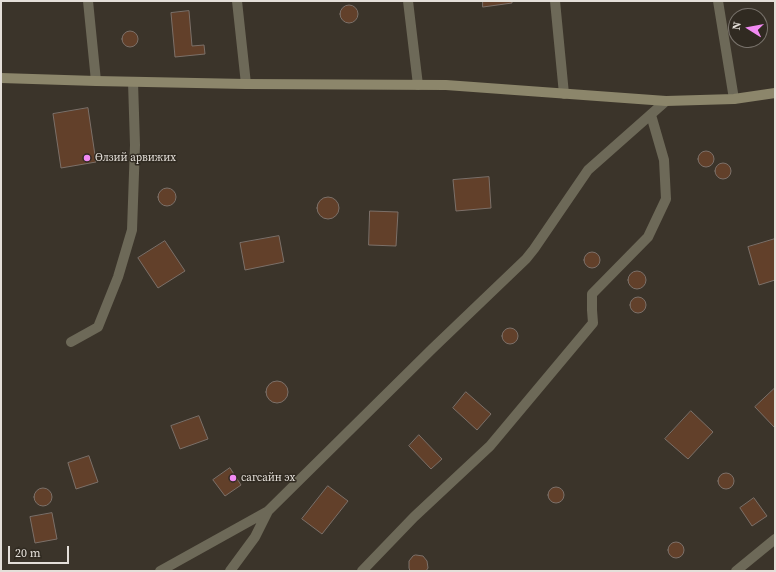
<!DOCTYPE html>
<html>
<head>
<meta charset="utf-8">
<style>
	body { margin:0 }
	#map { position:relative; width:776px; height:572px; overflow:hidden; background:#3b342a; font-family:"Source Serif 4",serif }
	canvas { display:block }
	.frame { position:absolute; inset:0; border:2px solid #e4dfd9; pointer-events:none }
	.north { position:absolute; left:728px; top:8px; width:40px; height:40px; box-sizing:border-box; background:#302a21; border:1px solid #78726b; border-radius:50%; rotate:281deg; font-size:11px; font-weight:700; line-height:16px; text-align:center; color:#e4dfd9 }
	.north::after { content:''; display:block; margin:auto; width:14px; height:18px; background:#f28af2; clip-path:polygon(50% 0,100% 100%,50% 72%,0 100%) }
	.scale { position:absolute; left:8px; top:546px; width:61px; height:18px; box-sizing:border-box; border:2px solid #e4dfd9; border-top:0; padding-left:5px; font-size:12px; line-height:14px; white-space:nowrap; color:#e4dfd9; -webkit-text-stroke:3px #302a21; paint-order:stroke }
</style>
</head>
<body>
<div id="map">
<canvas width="776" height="572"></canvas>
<div class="frame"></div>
<div class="north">N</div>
<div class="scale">20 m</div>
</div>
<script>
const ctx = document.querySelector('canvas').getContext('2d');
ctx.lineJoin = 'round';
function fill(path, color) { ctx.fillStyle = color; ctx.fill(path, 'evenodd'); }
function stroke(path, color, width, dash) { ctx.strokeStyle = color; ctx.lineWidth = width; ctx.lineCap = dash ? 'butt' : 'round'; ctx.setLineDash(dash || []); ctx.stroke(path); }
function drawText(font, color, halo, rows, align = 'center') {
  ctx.font = font + ' "Source Serif 4",serif'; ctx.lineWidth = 3; ctx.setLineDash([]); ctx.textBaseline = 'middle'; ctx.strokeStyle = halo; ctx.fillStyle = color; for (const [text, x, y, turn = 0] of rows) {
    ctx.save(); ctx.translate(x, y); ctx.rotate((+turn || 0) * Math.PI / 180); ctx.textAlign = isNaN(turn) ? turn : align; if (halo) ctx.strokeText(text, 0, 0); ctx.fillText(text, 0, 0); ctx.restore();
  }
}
const building = new Path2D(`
	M483 1H512V3L483 7Z
	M340 14a9 9 0 1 1 18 0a9 9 0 1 1-18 0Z
	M189 11 192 46 204 45 205 54 175 57 171 13Z
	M122 39a8 8 0 1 1 16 0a8 8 0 1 1-16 0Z
	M88 108 96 162 61 168 53 114Z
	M698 159a8 8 0 1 1 16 0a8 8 0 1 1-16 0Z
	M715 171a8 8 0 1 1 16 0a8 8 0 1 1-16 0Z
	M489 177 491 208 456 211 453 180Z
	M158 197a9 9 0 1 1 18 0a9 9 0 1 1-18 0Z
	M317 208a11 11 0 1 1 22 0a11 11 0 1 1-22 0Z
	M370 211 398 212 396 246 369 245Z
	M279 236 284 262 245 270 240 243Z
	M775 239V280L759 285 748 247Z
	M165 241 185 271 158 288 138 258Z
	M584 260a8 8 0 1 1 16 0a8 8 0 1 1-16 0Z
	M628 280a9 9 0 1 1 18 0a9 9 0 1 1-18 0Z
	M630 305a8 8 0 1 1 16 0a8 8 0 1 1-16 0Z
	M502 336a8 8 0 1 1 16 0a8 8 0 1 1-16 0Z
	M266 392a11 11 0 1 1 22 0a11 11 0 1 1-22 0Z
	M775 388V428L755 407Z
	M466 392 491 414 477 430 453 408Z
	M691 411 713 432 688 459 665 439Z
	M199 416 208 439 180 449 171 426Z
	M419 435 442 459 431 469 409 446Z
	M89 456 98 482 76 489 68 463Z
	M230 468 241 485 225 496 213 480Z
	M718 481a8 8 0 1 1 16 0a8 8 0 1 1-16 0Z
	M328 486 348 501 322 534 302 519Z
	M548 495a8 8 0 1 1 16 0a8 8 0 1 1-16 0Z
	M34 497a9 9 0 1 1 18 0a9 9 0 1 1-18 0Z
	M754 498 767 516 752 526 740 508Z
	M52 513 57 539 35 543 30 517Z
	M668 550a8 8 0 1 1 16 0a8 8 0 1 1-16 0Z
	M416 555 423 556 427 561 428 568 426 571H410L409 568V561L413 556Z`);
const street = new Path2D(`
	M88 1 96 81
	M237 1 246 84
	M408 1 418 85
	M555 1 564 94
	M718 1 734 99
	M71 342 98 327 118 277 132 230 135 145 133 82
	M160 571 268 511
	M230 571 255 537 268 511 432 349 526 259 534 249 588 170 666 101
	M362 571 414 517 490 446 593 323 592 310V294L648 237 666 199 664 160 651 115
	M736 571 775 539`);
const secondary = new Path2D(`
	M1 78 96 81 246 84 446 85 666 101 734 99 775 93`);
const markers = [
	[87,158,4,"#f28af2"],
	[233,478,4,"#f28af2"]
];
const poiNames = [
	["Өлзий арвижих",95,158],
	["сагсайн эх",241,478]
];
fill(building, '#62402a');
stroke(building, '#7c7069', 1);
stroke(street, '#6d6958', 10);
stroke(secondary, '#8c866b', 10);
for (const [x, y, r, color] of markers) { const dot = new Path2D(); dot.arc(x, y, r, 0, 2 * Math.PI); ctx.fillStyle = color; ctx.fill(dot); stroke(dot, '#302a21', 1.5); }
drawText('11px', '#e4dfd9', '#302a21', poiNames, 'left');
</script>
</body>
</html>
